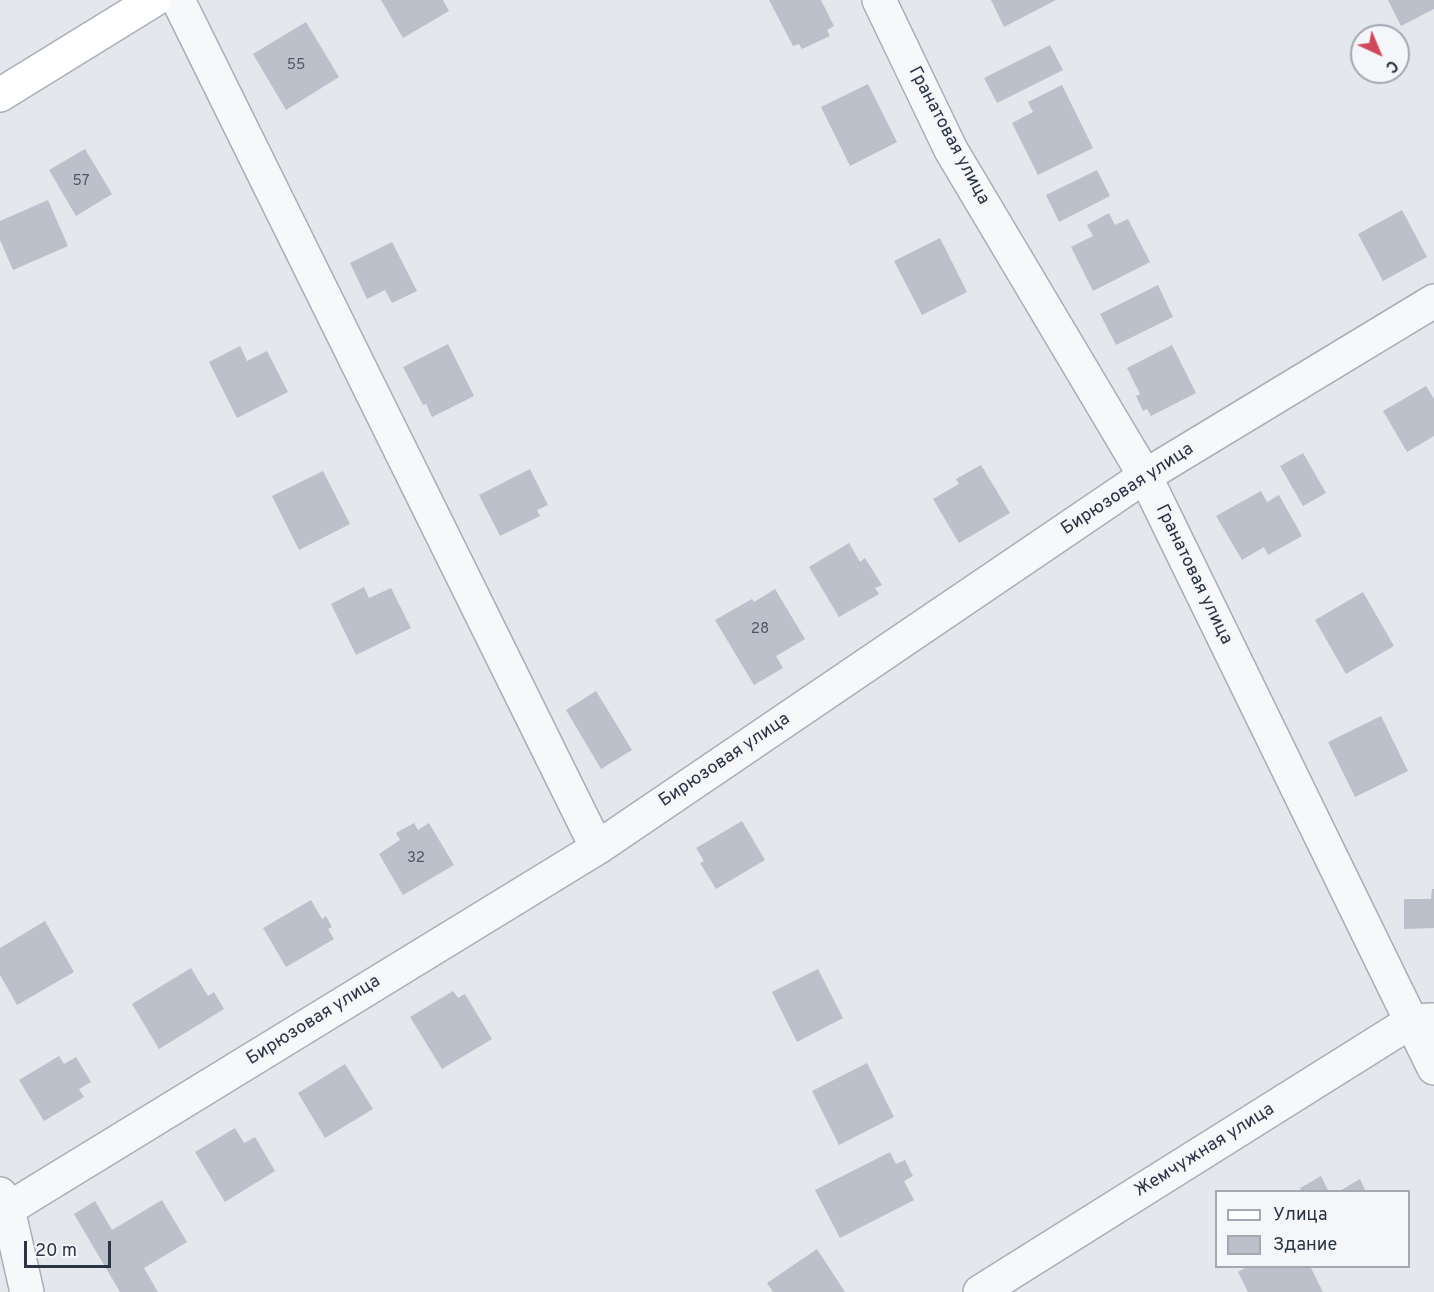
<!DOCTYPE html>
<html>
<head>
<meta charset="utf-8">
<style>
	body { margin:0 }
	#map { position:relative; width:1434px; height:1292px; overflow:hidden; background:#e4e7ec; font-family:Overpass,sans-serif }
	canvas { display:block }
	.legend { position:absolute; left:1215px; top:1190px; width:195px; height:78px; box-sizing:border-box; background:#f4f6f9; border:2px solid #a4a8b1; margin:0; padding:8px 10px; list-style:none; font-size:18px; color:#2b3445 }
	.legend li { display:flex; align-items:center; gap:12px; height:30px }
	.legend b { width:30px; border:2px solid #a4a8b1 }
	.north { position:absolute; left:1350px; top:24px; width:60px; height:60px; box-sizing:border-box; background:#f4f6f9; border:2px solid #a4a8b1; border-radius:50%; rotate:136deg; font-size:16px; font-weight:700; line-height:24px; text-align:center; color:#2b3445 }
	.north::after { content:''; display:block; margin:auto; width:21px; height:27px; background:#d1495b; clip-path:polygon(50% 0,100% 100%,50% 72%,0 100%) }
	.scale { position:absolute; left:24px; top:1241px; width:87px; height:27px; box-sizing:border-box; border:3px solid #2b3445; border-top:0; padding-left:8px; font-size:18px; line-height:21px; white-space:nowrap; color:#2b3445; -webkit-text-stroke:4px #f4f6f9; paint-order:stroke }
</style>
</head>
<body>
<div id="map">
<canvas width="1434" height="1292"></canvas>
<ul class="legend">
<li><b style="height:8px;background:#fff"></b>Улица</li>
<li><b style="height:16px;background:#bbc0ca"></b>Здание</li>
</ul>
<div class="north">С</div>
<div class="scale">20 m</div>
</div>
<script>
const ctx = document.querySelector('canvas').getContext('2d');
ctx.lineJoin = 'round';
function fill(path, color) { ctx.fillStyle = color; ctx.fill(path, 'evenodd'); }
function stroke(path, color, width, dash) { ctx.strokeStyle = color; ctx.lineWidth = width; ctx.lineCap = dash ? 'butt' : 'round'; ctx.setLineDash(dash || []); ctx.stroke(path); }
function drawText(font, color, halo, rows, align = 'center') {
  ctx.font = font + ' Overpass,sans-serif'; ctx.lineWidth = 4.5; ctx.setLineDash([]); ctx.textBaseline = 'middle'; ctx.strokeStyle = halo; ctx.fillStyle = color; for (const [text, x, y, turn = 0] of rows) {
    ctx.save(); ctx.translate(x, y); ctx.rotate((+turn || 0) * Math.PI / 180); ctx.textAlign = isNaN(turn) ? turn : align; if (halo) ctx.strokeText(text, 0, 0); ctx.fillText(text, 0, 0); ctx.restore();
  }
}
const building = new Path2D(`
	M381 0H443L449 11 403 38Z
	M769 0H821L834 26 827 30 830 36 802 49 799 44 793 46Z
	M991 0H1056L1004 27Z
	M1388 0H1434V9L1401 26Z
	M306 22 339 77 286 110 253 54Z
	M1050 45 1063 70 997 103 984 78Z
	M868 84 897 142 850 166 821 107Z
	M1062 85 1093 148 1038 175 1012 123 1033 112 1028 102Z
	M85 149 112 194 76 216 49 170Z
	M1097 170 1110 196 1059 222 1046 195Z
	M48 200 68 246 13 270 0 240V221Z
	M1402 210 1427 257 1383 281 1358 234Z
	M1109 213 1115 225 1128 219 1150 262 1093 291 1071 247 1093 236 1087 225Z
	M940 238 967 292 922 315 894 261Z
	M392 242 417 291 392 303 385 290 367 299 350 263Z
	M1158 285 1173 317 1116 345 1100 314Z
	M448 344 474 396 432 417 426 404 423 405 403 367Z
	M1172 345 1196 393 1151 416 1147 409 1143 411 1136 396 1140 394 1127 368Z
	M240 346 247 361 267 351 288 392 237 418 209 362Z
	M1426 386 1434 399V436L1407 452 1383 411Z
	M1303 453 1326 493 1303 506 1280 466Z
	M981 465 1010 513 959 543 933 499 959 484 956 479Z
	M530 469 548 505 537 510 540 516 500 536 479 495Z
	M323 471 350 524 299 550 272 496Z
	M1261 491 1267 502 1279 495 1302 536 1268 555 1264 547 1242 560 1216 516Z
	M849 543 860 562 865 558 882 585 875 588 879 594 839 617 809 567Z
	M364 587 369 598 391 588 411 628 356 655 331 604Z
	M775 589 805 639 776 656 783 668 754 685 715 620 752 599 754 602Z
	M1363 592 1394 646 1346 674 1315 620Z
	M596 691 632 750 601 769 566 710Z
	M1381 716 1408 771 1355 797 1328 742Z
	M742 821 765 860 716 889 700 863 704 861 696 848Z
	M414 823 418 830 429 823 454 865 403 895 379 854 400 840 396 833Z
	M1432 889H1434V928L1404 929V899H1431Z
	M311 900 322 919 326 916 332 927 328 929 334 939 286 967 263 928Z
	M45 921 74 972 17 1005 0 975V948Z
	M191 968 208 996 214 992 224 1009 159 1049 132 1004Z
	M818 969 843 1018 797 1042 772 992Z
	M453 991 458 998 465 994 492 1039 442 1069 410 1017Z
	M59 1056 64 1064 76 1057 91 1082 79 1089 84 1097 44 1121 19 1080Z
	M867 1063 894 1117 839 1145 812 1091Z
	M345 1064 373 1109 325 1138 298 1093Z
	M235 1128 244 1143 255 1137 275 1171 225 1202 195 1152Z
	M890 1152 896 1164 905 1160 913 1176 904 1181 914 1200 840 1238 815 1190Z
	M1321 1176 1329 1192H1302L1300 1188Z
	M1360 1179 1366 1192H1338Z
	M162 1200 187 1242 144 1268 158 1292H120L74 1214 95 1201 112 1230Z
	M817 1249 845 1292H773L767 1283Z
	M1249 1266H1310L1323 1292H1248L1238 1272Z`);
const street = new Path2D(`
	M178 0 597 848
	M879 0 951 150 1145 476 1434 1068
	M0 1194 8 1209 27 1292
	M8 1209 597 848 1145 476 1434 301
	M980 1292 1412 1021 1432 1020`);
const secondary = new Path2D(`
	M0 95 154 0`);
const numberNames = [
	["55",296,66],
	["57",81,182],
	["28",760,630],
	["32",416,859]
];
const streetNames = [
	["Гранатовая улица",948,136,62],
	["Бирюзовая улица",1128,490,-33],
	["Гранатовая улица",1193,575,64],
	["Бирюзовая улица",725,761,-34],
	["Бирюзовая улица",314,1021,-32],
	["Жемчужная улица",1205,1151,-32]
];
fill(building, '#bbc0ca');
stroke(street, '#a9aeb7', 36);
stroke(secondary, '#a9aeb7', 36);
stroke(street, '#f7f8fa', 33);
stroke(secondary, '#fff', 33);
drawText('15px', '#4f5766', null, numberNames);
drawText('18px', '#2b3445', '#f4f6f9', streetNames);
</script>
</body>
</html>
